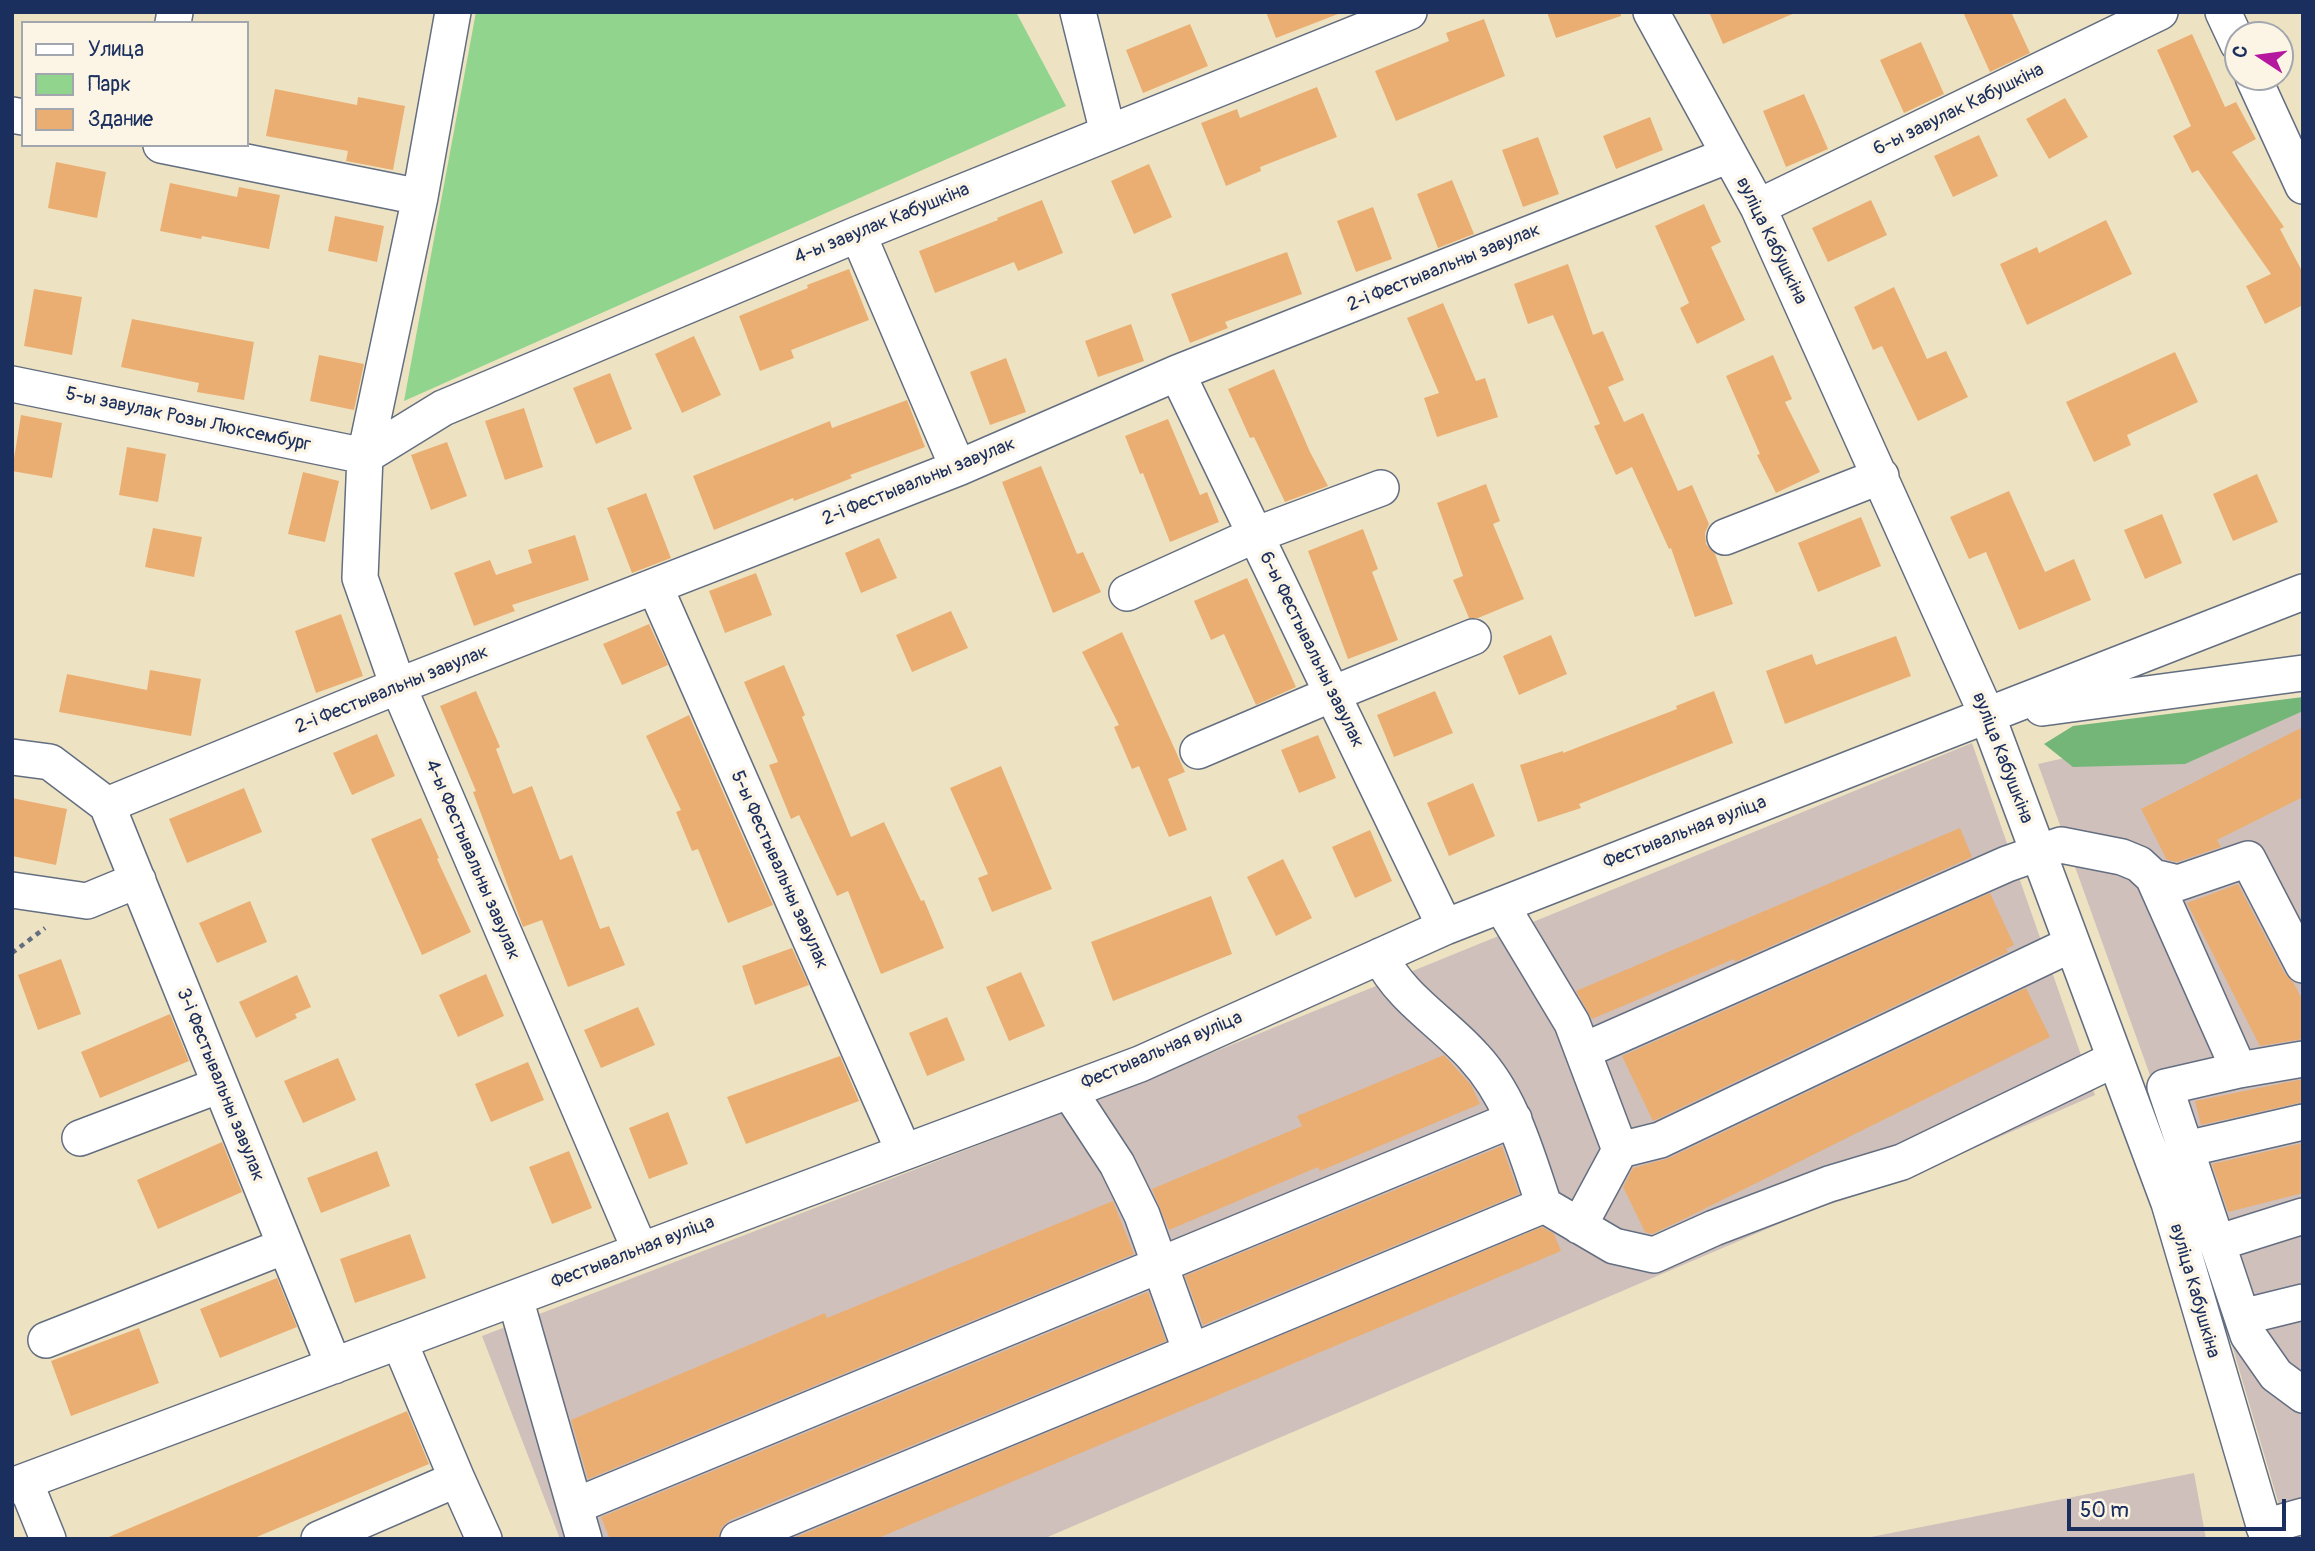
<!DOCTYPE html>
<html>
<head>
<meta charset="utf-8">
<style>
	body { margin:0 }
	#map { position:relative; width:2315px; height:1551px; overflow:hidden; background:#ede3c2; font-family:Pangolin,sans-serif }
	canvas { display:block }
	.frame { position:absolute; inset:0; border:14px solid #1b2f5e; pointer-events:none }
	.legend { position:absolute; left:21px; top:21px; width:228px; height:126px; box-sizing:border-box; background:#fcf5e5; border:2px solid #a2a6af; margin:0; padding:9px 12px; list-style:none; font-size:21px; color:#1b2f5e }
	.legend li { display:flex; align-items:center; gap:14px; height:35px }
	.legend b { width:35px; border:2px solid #a2a6af }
	.north { position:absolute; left:2224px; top:21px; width:70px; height:70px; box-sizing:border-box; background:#fcf5e5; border:2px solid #a2a6af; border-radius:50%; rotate:283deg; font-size:19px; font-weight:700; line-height:28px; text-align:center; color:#1b2f5e }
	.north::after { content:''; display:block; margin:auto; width:24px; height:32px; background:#b5179e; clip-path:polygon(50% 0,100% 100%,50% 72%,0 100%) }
	.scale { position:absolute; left:2067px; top:1499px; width:219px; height:32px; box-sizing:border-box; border:4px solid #1b2f5e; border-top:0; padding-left:9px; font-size:21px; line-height:24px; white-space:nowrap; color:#1b2f5e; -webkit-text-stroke:5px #fcf5e5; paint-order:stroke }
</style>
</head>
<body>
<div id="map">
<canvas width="2315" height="1551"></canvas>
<div class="frame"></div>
<ul class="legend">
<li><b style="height:9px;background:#fff"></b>Улица</li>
<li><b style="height:19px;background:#91d48d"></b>Парк</li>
<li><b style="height:19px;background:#ebae72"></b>Здание</li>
</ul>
<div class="north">С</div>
<div class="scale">50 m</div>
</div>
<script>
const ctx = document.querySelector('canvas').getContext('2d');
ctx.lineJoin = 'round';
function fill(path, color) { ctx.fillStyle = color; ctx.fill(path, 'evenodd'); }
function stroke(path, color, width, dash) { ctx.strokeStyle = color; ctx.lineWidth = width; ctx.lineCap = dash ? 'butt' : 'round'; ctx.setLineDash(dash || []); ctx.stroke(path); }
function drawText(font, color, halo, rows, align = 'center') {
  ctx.font = font + ' Pangolin,sans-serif'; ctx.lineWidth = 7; ctx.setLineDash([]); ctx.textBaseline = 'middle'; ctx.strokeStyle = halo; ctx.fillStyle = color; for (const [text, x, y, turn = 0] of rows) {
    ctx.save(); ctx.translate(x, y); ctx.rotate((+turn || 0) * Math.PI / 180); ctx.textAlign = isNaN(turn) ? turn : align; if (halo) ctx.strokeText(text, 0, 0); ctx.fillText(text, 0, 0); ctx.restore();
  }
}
const industrial = new Path2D(`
	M2303 704V1539H2289L2164 1114 2038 764Z
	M1972 743 2095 1095 1890 1185 1809 1211 1043 1539H560L482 1336 1101 1098Z
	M2194 1473 2206 1539H1871V1537Z`);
const green = new Path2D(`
	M476 12H1016L1066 106 404 401Z`);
const forest = new Path2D(`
	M2303 697V711L2185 764 2073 767 2044 744 2073 726Z`);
const building = new Path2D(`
	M1266 12H1337L1338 14 1276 38Z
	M1547 12H1621V16L1556 38Z
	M1709 12H1797L1723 44Z
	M1963 12H2011L2030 53 1990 72Z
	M1484 19 1505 76 1396 121 1375 71 1449 41 1446 33Z
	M1190 24 1208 66 1143 93 1126 50Z
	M2192 34 2225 107 2236 102 2256 139 2232 152 2284 227 2280 229 2303 273V305L2265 324 2246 286 2271 274 2198 170 2192 173 2173 136 2191 126 2157 50Z
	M1921 42 1944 94 1904 113 1880 60Z
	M1317 87 1337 137 1260 167 1261 171 1226 186 1201 123 1237 109 1240 118Z
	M275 89 357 105 358 97 405 106 393 170 346 161 348 151 266 136Z
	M1804 94 1828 149 1786 167 1763 111Z
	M2065 98 2088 137 2049 159 2026 119Z
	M1650 117 1663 150 1616 169 1603 136Z
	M1979 135 1998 176 1953 197 1934 156Z
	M1538 137 1559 194 1523 207 1502 150Z
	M56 162 106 172 97 218 48 208Z
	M1149 164 1172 217 1134 234 1111 181Z
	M1452 180 1474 234 1438 248 1417 194Z
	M170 183 237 197 239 187 280 195 269 249 202 236 201 239 160 231Z
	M1042 200 1063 253 1018 271 1014 262 935 293 919 251 998 220 997 218Z
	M1871 200 1887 235 1828 262 1812 228Z
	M1704 204 1721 242 1711 247 1745 320 1697 344 1680 308 1689 303 1655 226Z
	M1373 207 1392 259 1356 272 1337 221Z
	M335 216 384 226 377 262 328 251Z
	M2106 220 2132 274 2027 325 2000 264 2037 247 2039 253Z
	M1287 252 1302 294 1225 322 1228 328 1190 343 1171 294Z
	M1568 264 1593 335 1603 331 1624 380 1608 387 1624 422 1643 413 1678 491 1692 485 1709 524 1705 533 1706 544 1715 554 1733 604 1695 617 1671 548 1669 549 1632 467 1616 475 1594 426 1600 424 1553 315 1528 324 1514 284Z
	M849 269 869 320 791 350 794 358 760 371 739 316 808 288 807 285Z
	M1894 287 1927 359 1946 351 1968 397 1918 421 1882 346 1873 350 1854 307Z
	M34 289 82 297 72 355 24 346Z
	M1443 303 1476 381 1485 378 1498 417 1437 437 1424 398 1439 393 1407 318Z
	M132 319 254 342 244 400 197 392 199 383 121 367Z
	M1131 324 1144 361 1098 377 1085 341Z
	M694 336 721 395 682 413 655 354Z
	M2175 352 2198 402 2127 435 2131 445 2094 462 2066 402Z
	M319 355 364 364 354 410 310 401Z
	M1773 355 1792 399 1785 402 1820 472 1776 493 1757 455 1760 454 1726 376Z
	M1006 358 1026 412 990 425 970 372Z
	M1274 369 1310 452 1328 486 1285 502 1254 437 1250 438 1228 389Z
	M610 373 632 429 596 444 573 388Z
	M907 400 925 447 850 475 852 478 794 501 793 498 714 530 693 476 830 421 832 428Z
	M524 408 543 467 505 480 485 421Z
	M21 415 62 423 52 478 12 471Z
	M1168 419 1200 495 1207 492 1219 522 1170 542 1143 473 1140 474 1125 436Z
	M447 442 467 496 431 510 411 455Z
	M127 447 166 454 158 502 119 495Z
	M1041 466 1077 554 1083 552 1101 592 1053 613 1002 482Z
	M303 472 339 481 325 542 288 534Z
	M2257 474 2278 522 2233 541 2213 494Z
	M1486 484 1500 521 1493 524 1524 599 1478 618H1469L1453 580 1463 576 1437 503Z
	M2009 491 2045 572 2074 559 2091 600 2019 630 1986 552 1969 559 1950 517Z
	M646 493 671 558 632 573 607 508Z
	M2162 514 2182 563 2145 579 2124 530Z
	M1861 517 1881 566 1818 592 1798 543Z
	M153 528 202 537 194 577 145 567Z
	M1363 529 1378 569 1372 572 1398 640 1348 659 1308 551Z
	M575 535 589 580 512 605 515 611 474 626 454 573 490 560 496 575 532 563 528 550Z
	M879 538 897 578 861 593 845 553Z
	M756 573 772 615 725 633 709 591Z
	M1247 578 1296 687 1256 705 1224 634 1211 640 1194 601Z
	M951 611 968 648 912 672 896 635Z
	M341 614 363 676 316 693 295 631Z
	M649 624 668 665 622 685 603 644Z
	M1122 632 1185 772 1168 779 1187 830 1169 837 1139 766 1132 769 1114 727 1119 725 1082 652Z
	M1551 635 1567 674 1519 695 1503 656Z
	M1896 636 1911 676 1785 724 1766 671 1812 654 1816 665Z
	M784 665 805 715 802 717 851 837 884 822 921 901 924 900 944 948 881 974 848 891 837 896 799 815 791 819 769 765 778 762 744 682Z
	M150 670 201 679 191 736 59 712 67 674 147 690Z
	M476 691 500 747 496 749 513 794 532 786 560 860 572 855 600 929 609 926 625 965 568 987 542 920 523 927 473 792 476 791 440 706Z
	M1435 691 1453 733 1394 757 1377 715Z
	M1714 691 1733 743 1579 804 1581 808 1538 822 1520 765 1563 751V753L1677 709 1676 706Z
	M689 715 773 905 728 923 698 849 692 851 676 812 681 810 646 736Z
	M2303 727V797L2217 840 2221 847 2177 862 2167 860 2141 809Z
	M377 734 395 776 352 795 333 753Z
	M1318 735 1336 778 1299 793 1281 750Z
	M1001 766 1052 889 992 912 978 878 988 874 950 788Z
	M1473 783 1495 836 1449 856 1427 803Z
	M244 788 262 832 187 863 169 819Z
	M12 798 67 809 56 865 12 856Z
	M421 818 439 858 437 859 471 932 422 955 371 839Z
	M1960 828 1972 857 1735 962 1734 959 1592 1019 1576 991Z
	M1370 830 1392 881 1355 898 1332 847Z
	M1283 859 1312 918 1276 936 1247 877Z
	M2238 884 2285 974 2293 982 2303 1001V1039L2260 1046 2187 903Z
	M1990 893 2014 945 2006 949 2008 952 1653 1121 1622 1056Z
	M1211 896 1232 954 1113 1001 1091 942Z
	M250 901 267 942 217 963 199 923Z
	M792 948 809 985 755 1005 742 966Z
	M61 959 81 1014 38 1030 18 975Z
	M1021 972 1045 1026 1009 1041 986 987Z
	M486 974 504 1016 458 1037 439 995Z
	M297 975 311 1007 295 1014 297 1018 256 1038 239 1002Z
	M2026 988 2050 1037 1680 1221 1652 1234 1645 1232 1623 1187 1633 1168 1669 1158Z
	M638 1007 655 1045 601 1068 584 1030Z
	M170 1014 189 1061 100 1098 81 1052Z
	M947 1017 965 1060 927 1076 909 1033Z
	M1444 1055 1471 1085 1480 1104 1320 1171 1318 1167 1169 1230 1152 1189 1302 1126 1297 1116Z
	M840 1056 859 1101 746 1144 727 1097Z
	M338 1058 356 1100 303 1123 284 1081Z
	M528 1062 544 1100 491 1122 475 1084Z
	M2303 1079V1102L2201 1125 2195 1101Z
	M668 1112 688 1164 649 1179 629 1128Z
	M222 1142 242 1192 158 1229 137 1180Z
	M2303 1143V1193L2228 1212 2212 1164Z
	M1502 1146 1519 1194 1203 1325 1185 1276Z
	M377 1151 390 1186 321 1213 307 1178Z
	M569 1151 592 1208 552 1224 529 1167Z
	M1113 1201 1134 1254 588 1479 571 1420 825 1313 827 1318Z
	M1542 1227 1554 1234 1561 1251 876 1539H791Z
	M410 1234 426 1278 355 1303 340 1259Z
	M277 1278 297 1327 220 1358 200 1309Z
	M1148 1292 1166 1341 730 1520 722 1527 718 1539H610L601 1517Z
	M139 1328 159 1383 71 1416 51 1361Z
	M407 1411 429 1464 252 1539H104Z`);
const path = new Path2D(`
	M12 953 45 928`);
const minor = new Path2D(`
	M453 12 420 197 365 456 360 578 398 686 640 1250
	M1078 12 1108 133
	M1651 12 1758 207 1987 715 2169 1203 2268 1539
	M2223 12 2238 44
	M173 23 175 12
	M2253 77 2303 186
	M12 115 23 117
	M161 145 420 197
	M1758 207 2160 12
	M858 234 958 468
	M1177 373 1445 927
	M12 384 365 456
	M365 456 443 408 858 234 1409 12
	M1725 537 1881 476
	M655 587 904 1152
	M1127 593 1255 535 1381 488
	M2042 708 2303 673
	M1198 751 1332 694 1473 637
	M12 757 50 762 107 805
	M107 805 398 686 958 468 1177 373 1729 155
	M107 805 334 1366
	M2153 877 2239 1070
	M12 890 87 901 138 880
	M1501 905 1572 1023 1620 1150 1660 1140 2072 944
	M1583 1051 2007 864 2061 845 2122 857 2139 864 2153 877 2178 883 2248 859 2303 965
	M2303 1059 2239 1070 2165 1087 2248 1335 2276 1375 2303 1395
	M1069 1091 1117 1164 1142 1215 1191 1352 1544 1205C1526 1153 1512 1098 1474 1057 1443 1022 1401 999 1380 956
	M80 1138 220 1085
	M2186 1149 2303 1122
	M1544 1205 1614 1246 1654 1255 1714 1228 1829 1184 1902 1162 2115 1059
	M1579 1226 1620 1150
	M2217 1243 2303 1216
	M515 1298 584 1539
	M2242 1317 2303 1302
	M46 1340 285 1246
	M457 1479 484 1539
	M25 1482 48 1539
	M12 1486 1140 1064 1445 927 2303 592
	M575 1506 1514 1119
	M2264 1527 2303 1516
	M319 1539 457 1479 399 1341
	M738 1539 1191 1352`);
const streetNames = [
	["6-ы завулак Кабушкіна",1959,110,-26],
	["4-ы завулак Кабушкіна",882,224,-22],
	["вуліца Кабушкіна",1771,241,64],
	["2-і Фестывальны завулак",1444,268,-22],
	["5-ы завулак Розы Люксембург",188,420,12],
	["2-і Фестывальны завулак",919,482,-22],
	["6-ы Фестывальны завулак",1311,650,64],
	["2-і Фестывальны завулак",392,690,-22],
	["вуліца Кабушкіна",2002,758,69],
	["Фестывальная вуліца",1685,833,-21],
	["4-ы Фестывальны завулак",472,860,67],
	["5-ы Фестывальны завулак",779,870,66],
	["Фестывальная вуліца",1162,1051,-23],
	["3-і Фестывальны завулак",220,1085,68],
	["Фестывальная вуліца",633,1253,-21],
	["вуліца Кабушкіна",2194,1291,74]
];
fill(industrial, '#cfc0bb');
fill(green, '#91d48d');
fill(forest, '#74b678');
fill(building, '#ebae72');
stroke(minor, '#646e81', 38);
stroke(path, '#646e81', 4.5, [5, 5]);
stroke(minor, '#fff', 35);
drawText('19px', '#1b2f5e', '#fcf5e5', streetNames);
</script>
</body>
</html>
